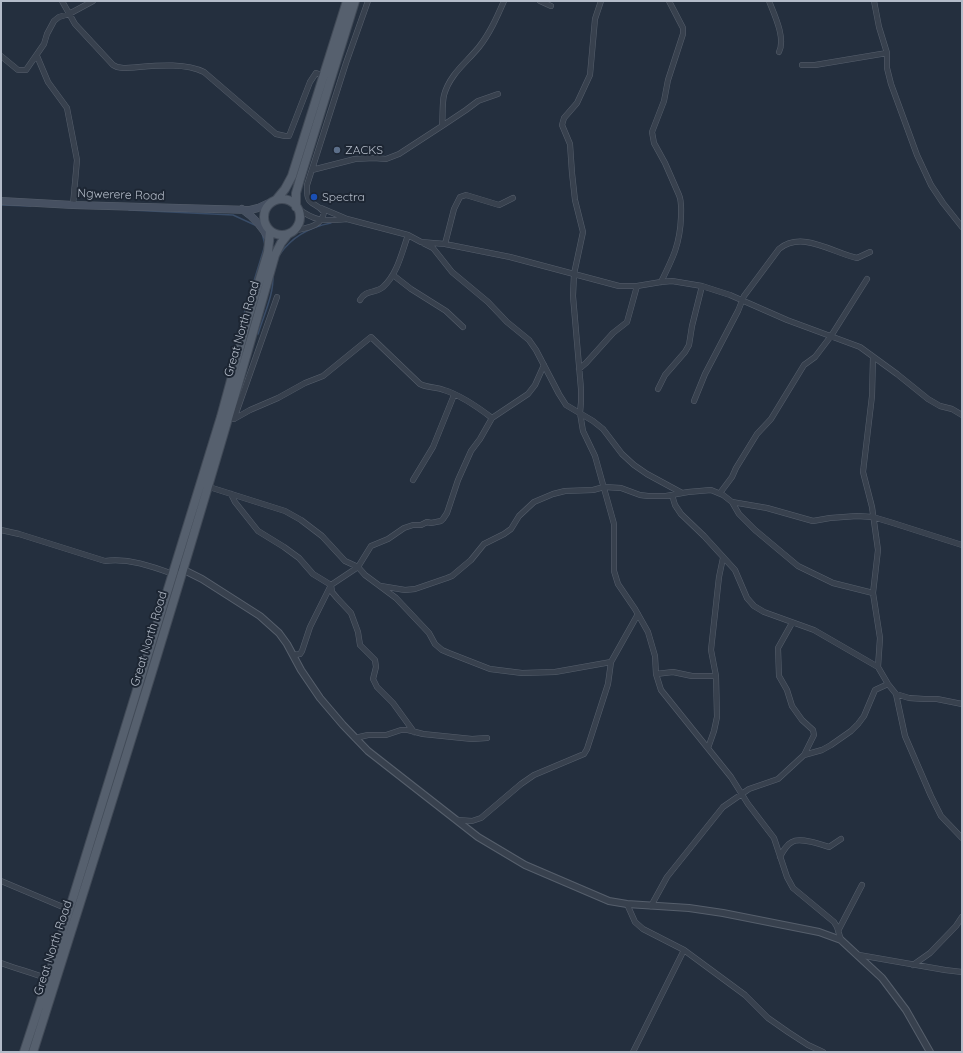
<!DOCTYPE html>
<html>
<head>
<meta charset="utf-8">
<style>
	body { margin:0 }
	#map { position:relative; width:963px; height:1053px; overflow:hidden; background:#242f3e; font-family:Quicksand,sans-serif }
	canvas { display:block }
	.frame { position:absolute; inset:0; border:2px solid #b4bcc9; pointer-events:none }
</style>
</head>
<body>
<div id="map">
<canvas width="963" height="1053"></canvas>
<div class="frame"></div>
</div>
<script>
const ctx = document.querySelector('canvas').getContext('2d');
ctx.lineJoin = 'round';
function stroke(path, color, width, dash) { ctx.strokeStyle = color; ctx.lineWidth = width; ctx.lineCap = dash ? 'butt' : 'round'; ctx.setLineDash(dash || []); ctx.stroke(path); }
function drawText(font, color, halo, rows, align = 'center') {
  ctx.font = font + ' Quicksand,sans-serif'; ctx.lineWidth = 4; ctx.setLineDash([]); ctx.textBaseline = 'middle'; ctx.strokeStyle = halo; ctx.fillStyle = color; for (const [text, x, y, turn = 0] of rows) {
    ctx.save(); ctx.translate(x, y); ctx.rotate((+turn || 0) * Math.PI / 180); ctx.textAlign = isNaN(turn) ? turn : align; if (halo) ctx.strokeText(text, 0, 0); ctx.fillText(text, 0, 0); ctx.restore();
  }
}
const stream = new Path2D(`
	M1 205 31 206
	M129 210 233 215 257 226
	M280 254C292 237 310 227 331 223
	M239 330 265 245 262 233
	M258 334C264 314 274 295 273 274`);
const minor = new Path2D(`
	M62 1 75 24 113 65 117 67 123 68C147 67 181 61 204 72L276 134 285 136H289L310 82 316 73 324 76
	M540 1 551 6
	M601 1 595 19 590 75 577 103 564 118 562 125 570 144 572 173 575 200 583 232 574 274 573 296 581 389V402L580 413 583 431 595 456 614 524V571L618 584 635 609 648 632 655 656 656 674 661 690 731 777 748 804 774 838 787 877 793 888 834 922 837 927 841 940
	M769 1C774 14 786 38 779 52
	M874 1 879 27 887 53V68L891 84 917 155 931 185 943 203 962 227
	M1 56 18 70H26L44 44 47 34 54 21 59 17 69 14 93 1
	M37 56 48 82 67 108 77 160 73 205
	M802 65H815L887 53
	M442 126 466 110 478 101 498 94
	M312 170 355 159 374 158 386 159 399 154 442 126C443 116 442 104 444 95 450 74 466 63 479 47 490 33 497 17 504 1
	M297 208C316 222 323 221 346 219
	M321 208 347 219 408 235 421 242 445 244 510 257 619 286H637L661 282 672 281 702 286 730 295 787 320 860 347 897 374 928 399 940 406 952 409 962 415
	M293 231C306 228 322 227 324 212 314 200 306 208 307 185L346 63 368 1
	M423 243 433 248 452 272 488 302 507 322 529 340 536 350 559 394 566 405 593 421 603 429 622 454 634 465 647 474 682 493
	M445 244 454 209 460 197 466 195 499 205 513 198
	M393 275 411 289 446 311 463 327
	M661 282C673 258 680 244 681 217 681 209 682 202 679 195L665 163 654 143 652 132 664 101 668 80 683 34V28L669 1
	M360 300C366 289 375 294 383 287 397 275 402 252 408 235
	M873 357 872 396 863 472 872 507 878 550 873 593 880 638 878 667 888 684 896 694 905 736 931 796 941 816 962 838
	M579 369 586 363 613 333 627 322 637 286
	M658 389 665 375 685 352 689 345 692 326 702 286
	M694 401 705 374 738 311 744 296 779 249C802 230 833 253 857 258L870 252
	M226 417 234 419 250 410 278 398 305 383 323 376 371 337 420 384C428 388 436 387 444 390 460 395 479 408 492 418
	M234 419 277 297
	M413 480 433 447 454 395
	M206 486 285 511 301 520 322 536 345 561 358 567 365 575 396 598 429 633 435 644 442 650 449 653 490 669 522 673 555 672 611 662
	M720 493 732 477 736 468 757 434 771 419 804 365 815 357 831 336 867 279
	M231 494 235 502 258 531 284 547 299 558 313 574 331 585 332 592 337 598 351 613 358 632 360 645 375 660 376 667 373 679 377 687 393 703 414 732
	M672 495 675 505 681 514 704 536 735 570 747 598 754 606 764 612 814 630 878 667
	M732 502 739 514 755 530 798 566 833 583 873 593
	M1 530 19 534 105 561C129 558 151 566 173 574
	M381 586 405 590 415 589 447 578 452 576 471 560 484 544 504 534 511 529 519 516 534 502 553 494 565 491 593 490 604 487 621 488 640 495 648 496H666L688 492 711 490 723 495 732 502 767 508 813 521 830 518 857 516 873 517 893 523 962 545
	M792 623 778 648 779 676 787 690 792 706 802 720 813 730 814 735 804 755
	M293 655 300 654 302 651 310 627 331 585 358 567 371 546 388 539 404 528 413 525H421L427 522 431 523 441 521 443 519 447 513 458 480 471 451 480 439 492 418 528 394 535 385 544 365
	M656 674 673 672 692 676H716
	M896 694 909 698 924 699H937L962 704
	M355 738 368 735H386L401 730H408L423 734 472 739 487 738
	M708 748 714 731 717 717 716 676 711 650 719 577 723 558
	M458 820 472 821 481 818 521 784 534 775 584 754 587 749 608 684 611 662 638 614
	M780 857C783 851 786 845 792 842 800 837 820 844 829 847L841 839
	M1 881 70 910
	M627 904 635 922 643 929 684 950 745 995 768 1018 788 1032 808 1045 823 1052
	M651 906 667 877 723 807 749 789 778 779 804 755 822 750 831 745 851 731 858 724 864 716 875 690 888 684
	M838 931 862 885
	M859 955 945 970 962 972
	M1 963C17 969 33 973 48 979
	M913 965 930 953 956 926 962 917
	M633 1052 684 950`);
const tertiary = new Path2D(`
	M176 566 202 579 260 616 279 633 287 644 301 670 320 698 343 725 368 751 478 837 525 865 609 901 627 904 689 908 723 913 819 932 841 940 882 978 906 1010 930 1052`);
const secondary = new Path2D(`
	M1 201 73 205 250 210 258 208 273 201
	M242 209C255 218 263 227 270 241`);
const primary = new Path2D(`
	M264 217a18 18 0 1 1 36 0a18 18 0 1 1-36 0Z
	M276 200 285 189 292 176 347 1
	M296 207V193L300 179 355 1
	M24 1052 48 979 221 417 246 325 268 252 270 231
	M33 1052C117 787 200 522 275 255L281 243 288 234`);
const markers = [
	[337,150,4,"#5c6f8a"],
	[314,197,4,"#1a4fb4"]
];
const poiNames = [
	["ZACKS",345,150],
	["Spectra",322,197]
];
const streetNames = [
	["Ngwerere Road",121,195,2],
	["Great North Road",242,329,-74],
	["Great North Road",149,639,-73],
	["Great North Road",53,948,-72]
];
stroke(stream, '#394c67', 1.5);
stroke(minor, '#565f6c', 6);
stroke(tertiary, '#565f6c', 8);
stroke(secondary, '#565f6c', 8);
stroke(primary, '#414a57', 10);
stroke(minor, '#38414e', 5);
stroke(tertiary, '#38414e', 6);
stroke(secondary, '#465061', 7);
stroke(primary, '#56606e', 8);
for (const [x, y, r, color] of markers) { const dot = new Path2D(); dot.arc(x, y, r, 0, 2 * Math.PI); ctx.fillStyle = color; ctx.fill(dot); stroke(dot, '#1d2633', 1.5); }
drawText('12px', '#b4bcc9', '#1d2633', poiNames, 'left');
drawText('12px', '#b4bcc9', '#1d2633', streetNames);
</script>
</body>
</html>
